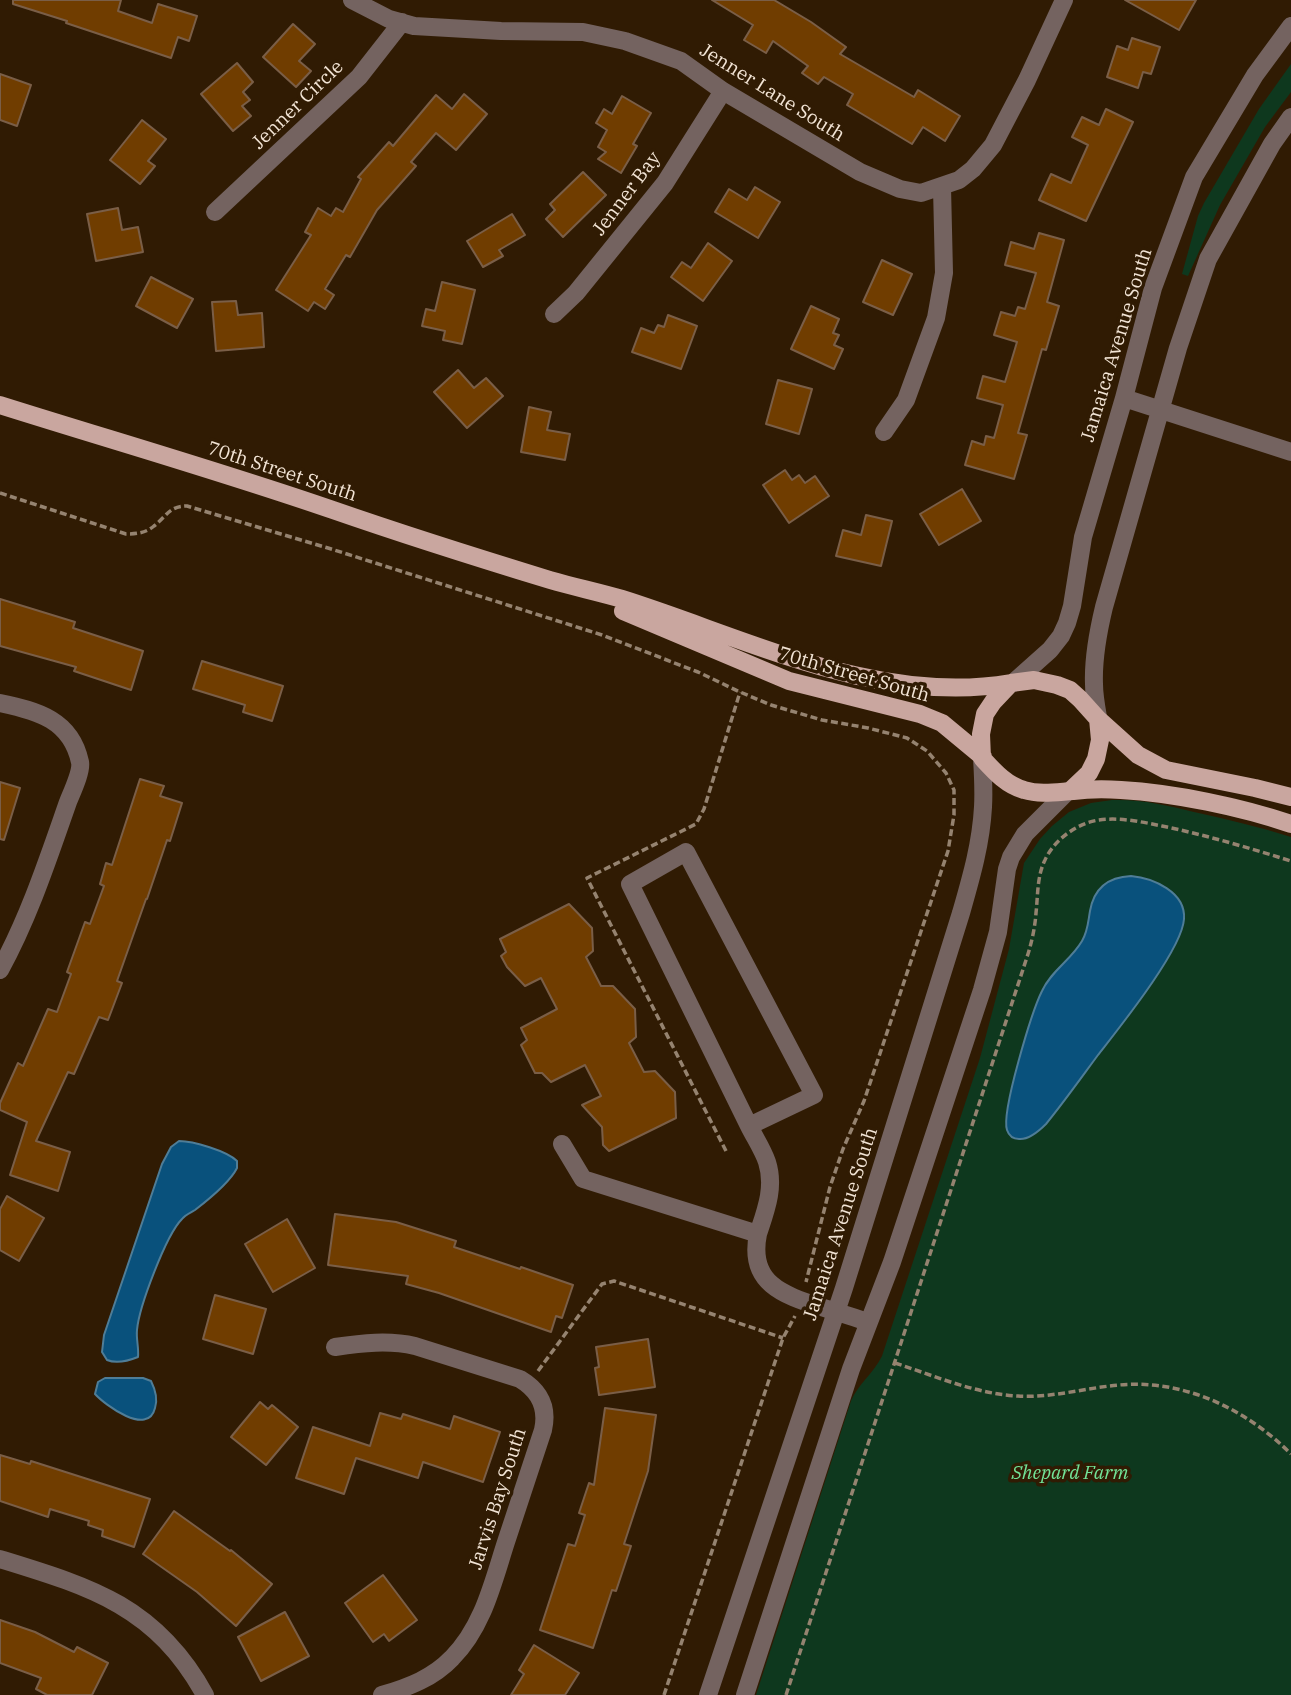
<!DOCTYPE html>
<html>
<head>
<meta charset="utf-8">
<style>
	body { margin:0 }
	canvas { display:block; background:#301b03 }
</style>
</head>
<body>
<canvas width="1291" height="1695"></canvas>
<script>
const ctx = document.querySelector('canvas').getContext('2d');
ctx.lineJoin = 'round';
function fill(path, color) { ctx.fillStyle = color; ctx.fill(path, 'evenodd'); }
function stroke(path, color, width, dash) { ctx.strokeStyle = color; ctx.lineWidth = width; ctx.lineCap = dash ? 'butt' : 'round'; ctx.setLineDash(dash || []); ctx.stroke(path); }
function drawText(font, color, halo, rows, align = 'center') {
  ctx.font = font + ' "IBM Plex Serif",serif'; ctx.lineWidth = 7; ctx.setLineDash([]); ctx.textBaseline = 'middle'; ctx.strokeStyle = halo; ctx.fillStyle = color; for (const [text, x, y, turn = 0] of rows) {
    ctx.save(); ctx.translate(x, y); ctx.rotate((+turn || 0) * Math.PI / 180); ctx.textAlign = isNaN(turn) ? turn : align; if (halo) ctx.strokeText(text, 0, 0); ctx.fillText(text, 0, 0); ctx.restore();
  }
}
const green = new Path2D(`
	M1291 64V92L1265 127 1220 205 1188 276 1182 274 1198 216 1204 203 1259 109Z
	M1112 800C1140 799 1167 805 1194 812 1227 819 1259 827 1291 837V1695H756L851 1401C858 1384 874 1373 882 1356L980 1058 1009 949 1024 863 1040 839 1052 826 1069 812 1091 803Z`);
const water = new Path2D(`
	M1131 876C1153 878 1186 892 1184 919 1182 950 1119 1028 1098 1055 1081 1078 1064 1102 1046 1124 1039 1131 1029 1140 1019 1139 1013 1139 1009 1136 1007 1130 1001 1112 1032 1011 1042 991 1051 971 1071 960 1082 941 1088 931 1088 922 1090 911 1094 888 1109 877 1131 876Z
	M179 1141C193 1141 227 1151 237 1161V1168C230 1182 208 1200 195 1210 190 1213 185 1215 182 1219 166 1235 139 1307 137 1330 136 1339 139 1348 138 1357 128 1361 117 1364 107 1360L102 1352 104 1335 162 1164 171 1147Z
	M105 1378H143L151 1381C155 1389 158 1399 155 1408 148 1437 105 1405 95 1394L98 1382Z`);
const building = new Path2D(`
	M13 0H121L118 11 152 23 158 4 197 16 189 41 178 37 171 58 66 23 67 21 13 4Z
	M712 0H774L811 22 846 47 840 54 914 97 918 90 960 116 945 141 923 127 912 144 847 105 853 94 824 77 818 84 802 73 808 66 773 41 766 53 744 40 753 25Z
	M1125 0H1196L1179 30Z
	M293 24 315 44 299 61 311 71 296 87 263 57Z
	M1132 38 1160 47 1151 74 1143 72 1138 88 1107 77 1117 46 1128 50Z
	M237 63 253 82 243 92 250 100 242 106 251 116 233 131 201 94Z
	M0 74 31 85 17 126 0 120Z
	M464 94 487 114 456 150 436 133 411 162 416 166 377 210 350 257 346 255 325 289 334 295 325 309 314 302 308 311 276 290 311 235 305 232 318 208 331 216 336 208 343 212 361 179 358 177 389 142 393 146 436 95 452 109Z
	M622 96 651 113 633 144 637 146 621 173 598 159 606 152 598 147 607 130 596 123 604 109 612 114Z
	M1106 109 1133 122 1086 221 1039 200 1051 174 1071 183 1088 145 1072 137 1082 117 1099 125Z
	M142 120 166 139 148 161 155 166 140 184 110 160Z
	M583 172 606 195 563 237 546 219 555 210 550 204Z
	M755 187 780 202 758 238 715 212 729 189 747 200Z
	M118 208 122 230 138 227 143 252 96 261 87 214Z
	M512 214 525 235 499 250 503 256 483 267 467 241Z
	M1039 233 1064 240 1047 302 1059 306 1046 350 1042 349 1018 433 1027 435 1014 479 965 465 972 441 984 445 986 436 994 438 1003 405 977 398 983 376 1005 382 1017 342 994 335 1001 312 1015 316 1018 307 1025 309 1036 273 1005 265 1011 242 1034 249Z
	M708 243 732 261 703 301 671 277 682 262 691 268Z
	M882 260 912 274 893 315 863 302Z
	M151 277 193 299 177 328 136 306Z
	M442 282 475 290 462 344 443 340 445 331 422 326 426 309 435 311Z
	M236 301 238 315 262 313 264 347 216 351 212 302Z
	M811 306 839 319 833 333 839 335 834 345 843 349 834 369 791 349Z
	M668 315 697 326 681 369 632 352 641 328 654 333 658 325 664 327Z
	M458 370 474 388 486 378 503 396 467 428 434 392Z
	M778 380 812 389 799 434 766 424Z
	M529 407 551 412 547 430 570 434 565 460 521 452Z
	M785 470 792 480 799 475 805 483 815 476 829 496 789 523 763 485Z
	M962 489 981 521 939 545 920 514Z
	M866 515 892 521 881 566 836 556 843 530 861 535Z
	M0 599 75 622 73 628 143 651 131 690 74 671 76 667 0 646Z
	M202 661 283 686 272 721 243 712 245 705 193 689Z
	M140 779 164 786 160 796 182 803 170 841 167 840 147 899H146L117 981 122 983 108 1020 99 1017 74 1074 68 1072 36 1141 70 1152 58 1191 10 1175 27 1122 0 1110V1103L18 1063 23 1066 48 1009 57 1012 71 974 67 972 85 922 90 924 104 886 100 884 106 863 112 865Z
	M0 782 20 788 4 840 0 839Z
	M569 904 592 928 593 951 586 957 601 986H613L635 1009 636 1037 629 1043 644 1072 655 1071 675 1092 676 1118 609 1151 603 1145 602 1127 582 1105 601 1096 585 1065 551 1082 542 1073H535L521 1045 527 1040 521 1028 557 1009 541 978 525 986 507 967 501 956 506 952 500 939Z
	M7 1196 44 1218 19 1261 0 1250V1209Z
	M335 1214 396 1222 456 1241 454 1247 520 1269 521 1267 573 1285 562 1318 556 1316 551 1332 439 1293 406 1284 408 1276 328 1265Z
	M287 1219 315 1268 273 1292 245 1244Z
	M215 1295 266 1309 253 1354 203 1339Z
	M648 1339 655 1387 599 1395 595 1368 599 1367 596 1347Z
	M260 1402 268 1409 272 1405 298 1427 266 1465 231 1437Z
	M605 1408 656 1415 648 1471 624 1544 631 1546 616 1591 612 1590 593 1648 540 1630 568 1544 575 1546 585 1515 579 1513 589 1483 594 1485Z
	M380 1413 401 1419 403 1414 450 1429 454 1416 500 1432 483 1482 423 1462 418 1478 356 1458 344 1494 296 1478 313 1427 370 1446Z
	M0 1455 30 1464 31 1461 150 1499 134 1547 102 1536 103 1530 88 1525 89 1521 50 1509 48 1517 0 1501Z
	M174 1511 230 1551 231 1550 272 1584 236 1626 197 1592 143 1554Z
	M383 1575 417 1620 389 1641 384 1634 373 1642 345 1603Z
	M285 1612 309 1656 261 1681 238 1637Z
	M0 1620 35 1632 74 1652 77 1647 108 1663 92 1695H47L36 1689 41 1678 0 1663Z
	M534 1645 579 1673 565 1695H511L524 1674 519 1670Z`);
const path = new Path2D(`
	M0 493 126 534C136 534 146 533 154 526 167 516 169 506 187 506L328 548 602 635 698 672 740 692 771 705 822 720 868 728 907 738 927 751 946 773 954 790V815L948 851 864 1101 843 1149 830 1187 806 1282
	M726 1151 587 878 696 824 704 809 740 692
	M895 1363C935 1376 976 1394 1018 1396 1052 1398 1085 1388 1119 1385 1184 1379 1246 1409 1291 1454
	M538 1371 602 1284 614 1281 783 1338
	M664 1695 783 1338 795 1316
	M786 1695 1028 954C1032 941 1035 927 1036 913 1038 895 1037 876 1045 860 1054 840 1077 823 1099 820 1120 817 1142 822 1162 826 1206 835 1249 848 1291 861`);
const minor = new Path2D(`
	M352 0 389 19 414 26 501 31 583 32 625 41 681 61 723 91 860 172 900 189 921 193 959 180 973 169 993 145 1027 80 1064 0
	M215 212 359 77 402 22
	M554 314 576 293 665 183 723 91
	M1124 398 1291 452
	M884 432 906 400 936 318 944 273 942 187
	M1013 683 1050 650 1061 636 1067 623 1072 606 1083 537 1124 398 1153 288 1194 177 1255 75 1291 26
	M0 703C38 711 71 720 80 762 82 771 72 792 68 802 48 859 29 917 0 970
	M1098 717C1096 706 1094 695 1094 684 1093 658 1098 632 1104 607L1178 348 1208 259 1272 144 1291 117
	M749 1126 814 1095 686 852 630 884 749 1126C755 1138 763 1150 767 1162 775 1187 766 1210 758 1234
	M562 1144 583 1179 758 1234C748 1283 783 1295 821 1307 837 1312 853 1317 868 1322
	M335 1347C362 1343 389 1340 415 1346L520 1379C540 1391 548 1408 543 1430 531 1467 518 1505 506 1542 493 1582 483 1627 452 1658 433 1678 409 1687 382 1695
	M0 1559C91 1587 156 1606 205 1695
	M708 1695 844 1288 961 913C971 878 981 844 983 807 984 791 983 774 982 758
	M745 1695 851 1369 892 1262 982 990 998 932 1007 869 1011 857 1025 834 1068 791`);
const major = new Path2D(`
	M0 405C111 440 223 472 333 510 405 535 478 558 550 580 574 587 598 592 622 599 746 638 877 706 1011 683
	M623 611 789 681 920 714 942 723 983 757
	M1098 719 1138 755 1166 770 1255 788 1291 797
	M1070 791 1089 773 1096 759 1100 740 1098 719 1080 699 1070 690 1057 685 1034 680 1011 683 993 702 985 714 981 734 982 758C994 771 1006 785 1024 790 1040 795 1057 792 1073 791 1089 789 1105 789 1121 790 1174 793 1241 807 1291 824`);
const streetNames = [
	["Jenner Lane South",772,93,32],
	["Jenner Circle",298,105,-44],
	["Jenner Bay",627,194,-53],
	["Jamaica Avenue South",1117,345,-73],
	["70th Street South",282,472,18],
	["70th Street South",854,675,16],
	["Jamaica Avenue South",841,1224,-72],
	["Jarvis Bay South",498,1499,-72]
];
const parkNames = [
	["Shepard Farm",1070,1474]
];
fill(green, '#0e381e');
fill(water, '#09517c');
stroke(water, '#4f7d97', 2);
fill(building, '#703d00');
stroke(building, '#7a5e47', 2);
stroke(path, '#958370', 3.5, [7, 3.5]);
stroke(minor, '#746360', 18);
stroke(major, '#c9a69f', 18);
drawText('19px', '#f2e4d5', '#301b03', streetNames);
drawText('italic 19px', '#72e397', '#301b03', parkNames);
</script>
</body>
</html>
